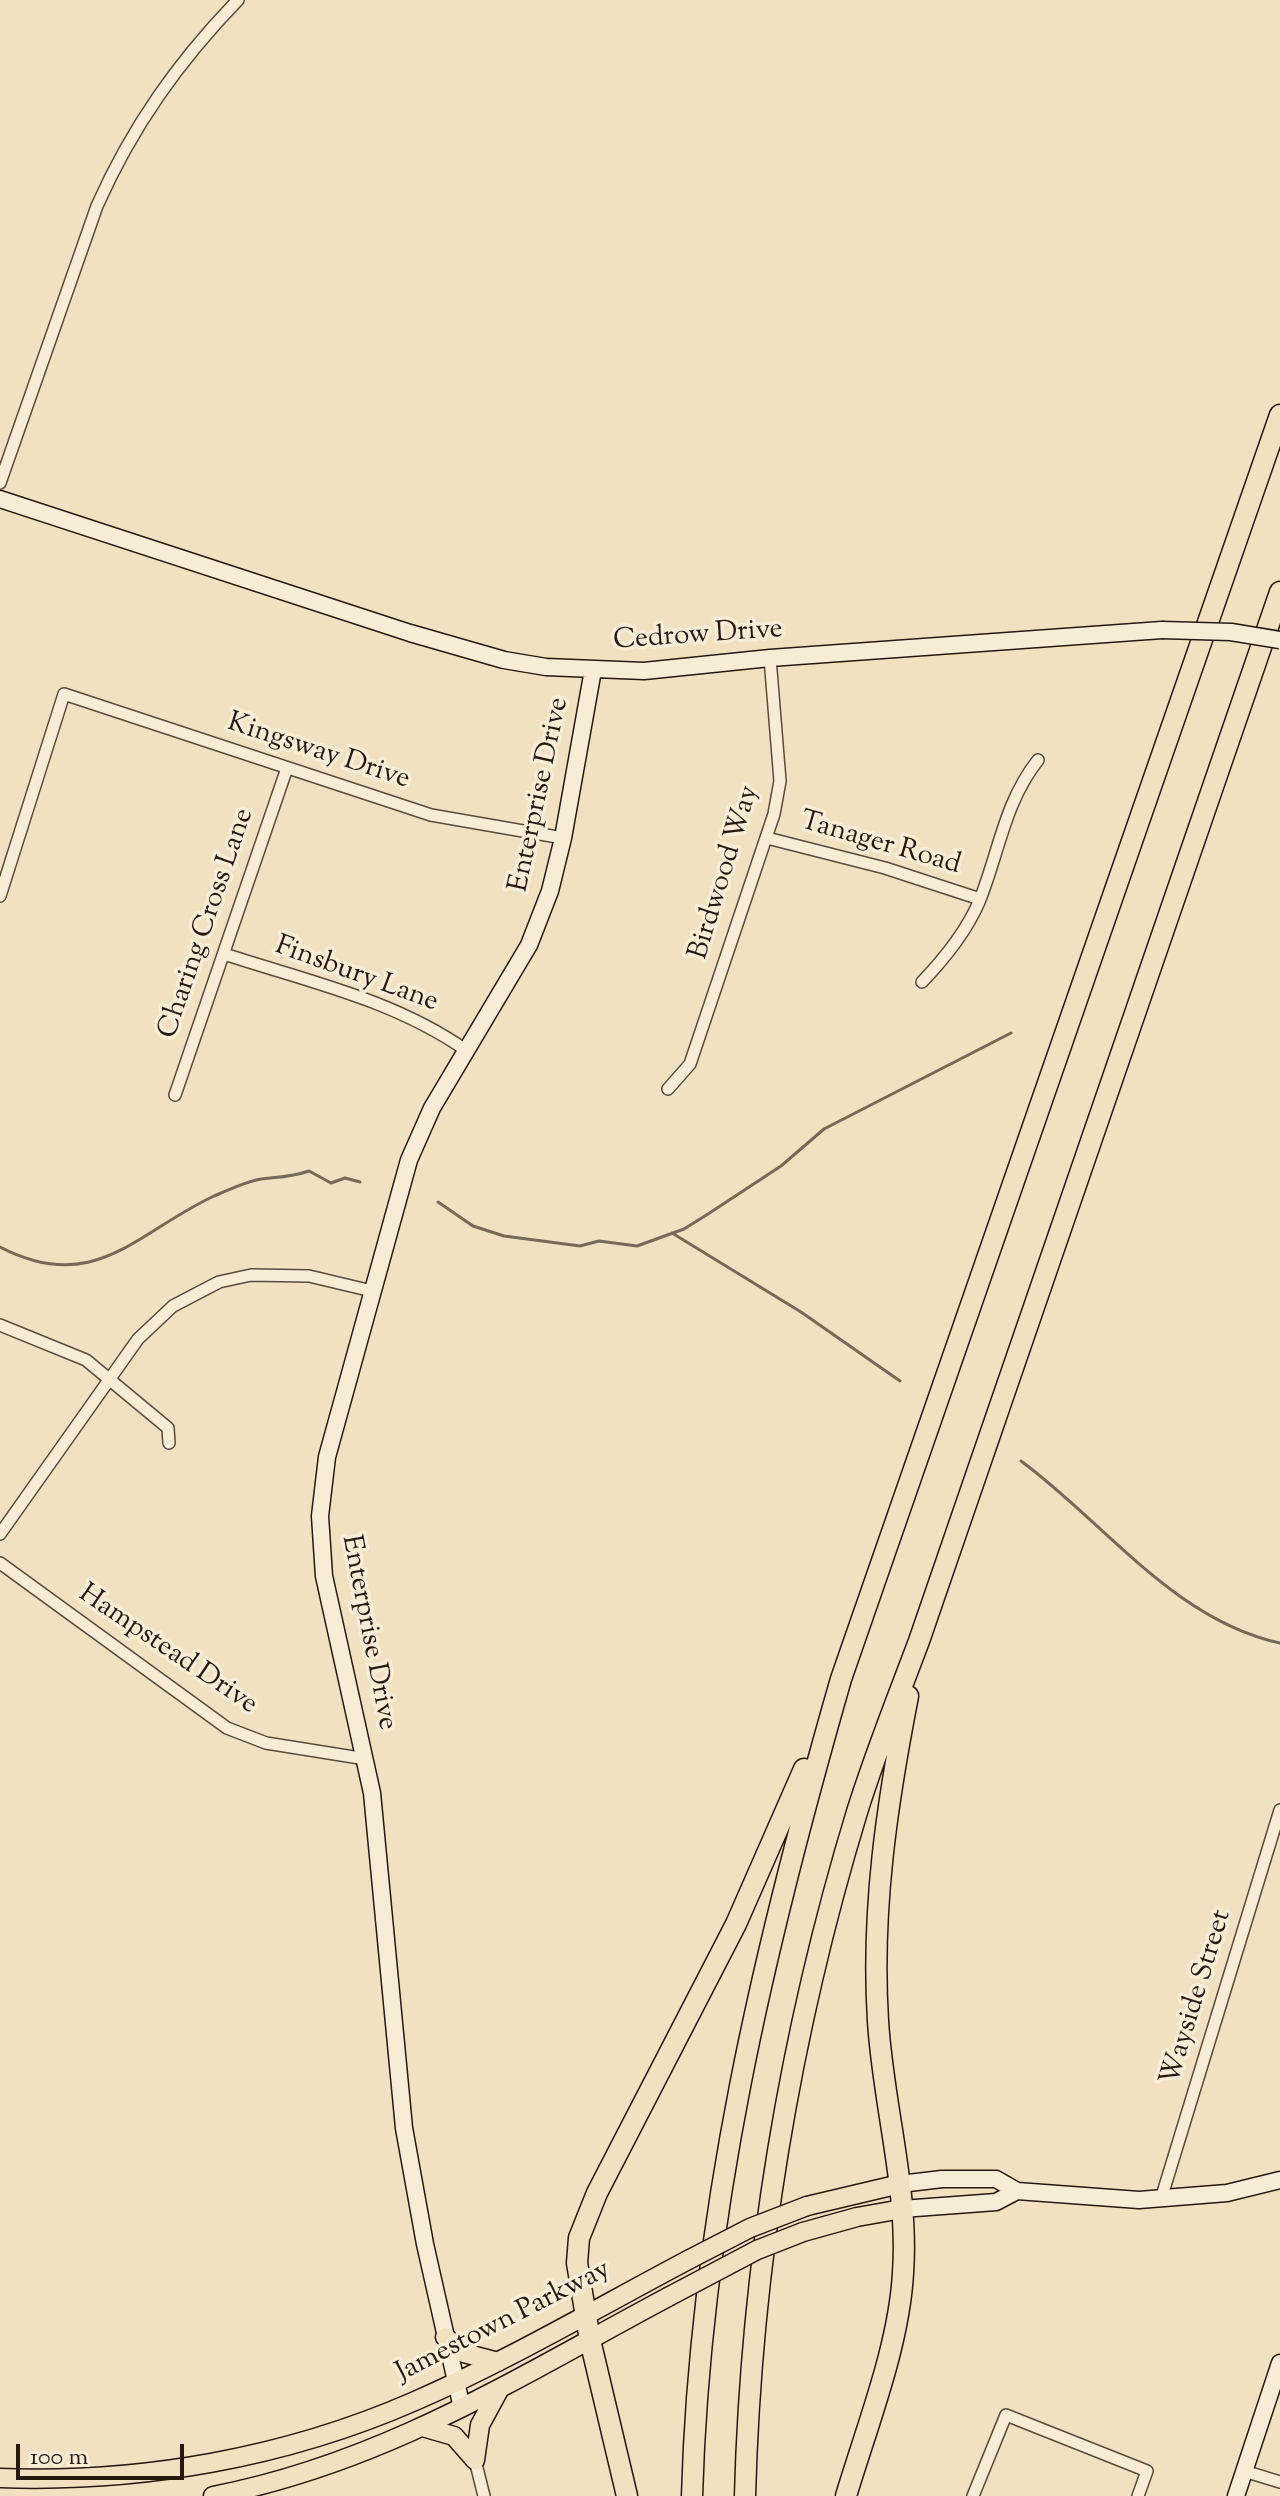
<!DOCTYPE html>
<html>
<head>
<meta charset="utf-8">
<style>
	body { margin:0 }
	#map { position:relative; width:1280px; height:2496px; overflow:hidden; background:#f2e1c0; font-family:"Sorts Mill Goudy",serif }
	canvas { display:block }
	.scale { position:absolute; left:16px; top:2444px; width:168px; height:36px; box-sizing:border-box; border:4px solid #281812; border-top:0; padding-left:10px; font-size:24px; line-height:28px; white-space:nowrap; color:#281812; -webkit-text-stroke:6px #f7ecd6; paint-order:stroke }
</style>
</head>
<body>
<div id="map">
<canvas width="1280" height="2496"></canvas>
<div class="scale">100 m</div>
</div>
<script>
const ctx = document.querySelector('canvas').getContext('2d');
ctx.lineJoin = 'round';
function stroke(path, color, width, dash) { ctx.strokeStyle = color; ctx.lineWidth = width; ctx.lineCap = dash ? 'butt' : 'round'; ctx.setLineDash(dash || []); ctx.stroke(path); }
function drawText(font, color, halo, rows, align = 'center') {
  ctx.font = font + ' "Sorts Mill Goudy",serif'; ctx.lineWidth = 7; ctx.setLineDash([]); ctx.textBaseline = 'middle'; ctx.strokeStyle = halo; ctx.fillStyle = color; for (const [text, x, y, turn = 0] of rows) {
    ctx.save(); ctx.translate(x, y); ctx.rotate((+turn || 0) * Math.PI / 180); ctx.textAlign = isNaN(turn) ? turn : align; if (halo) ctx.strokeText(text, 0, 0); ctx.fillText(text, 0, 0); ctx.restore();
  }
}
const stream = new Path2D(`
	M438 1202 473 1226 504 1236 580 1246 599 1241 637 1246 684 1229 708 1214 781 1166 824 1129 1011 1033
	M672 1233 801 1312 900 1381
	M0 1247C95 1296 135 1233 214 1196 229 1190 244 1182 261 1179 278 1177 292 1177 309 1171L331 1183 345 1178 360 1182
	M1021 1461C1104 1522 1174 1620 1280 1643`);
const street = new Path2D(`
	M0 483 97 206C132 127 178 62 238 0
	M767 838 885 868 980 899
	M0 896 64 694 431 815 563 838
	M224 954C307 981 395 1000 467 1051
	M922 982C945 958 966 932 979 902 999 853 1004 803 1038 760
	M668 1089 690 1064 774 814 780 781 770 658
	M175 1095 287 768
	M0 1325 86 1360 168 1428 169 1443
	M0 1534 138 1339 173 1306 219 1282 251 1275 309 1276 372 1291
	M0 1563 227 1728 266 1743 366 1759
	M1161 2199 1280 1810
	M475 2460 484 2496
	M1244 2471 1280 2482
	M973 2496 1006 2415 1147 2471 1138 2496`);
const secondary = new Path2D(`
	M0 499 410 633 504 660 546 667 644 671 770 658 1162 630
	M900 2184 942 2179H996L1017 2191 1139 2200 1227 2193 1280 2180
	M902 2209 996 2202 1017 2191
	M462 2408 425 2244 404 2128 372 1793 324 1576 320 1516 327 1457 409 1160 432 1108 529 945 550 891 563 838 593 670
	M1236 2496 1280 2363`);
const primary = new Path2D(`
	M807 2206 900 2184
	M803 2232 857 2217 902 2209
	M445 2337 464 2353 498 2362
	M426 2428 454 2436 475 2460
	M475 2460 480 2425 499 2390
	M0 2478C141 2483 285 2458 415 2401 509 2360 599 2307 690 2259
	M213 2496C384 2463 518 2377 668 2297`);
const highway = new Path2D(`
	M627 2496 590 2340 577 2263 579 2238 597 2193 736 1924 804 1769
	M692 2496C700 2216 764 1947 841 1679L1280 415
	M745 2496C751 2266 790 2032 857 1812 875 1754 898 1697 919 1641L1280 592
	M846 2496C867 2426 899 2346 903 2273 909 2189 883 2105 878 2021 871 1910 887 1804 908 1696`);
const secondaryBridge = new Path2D(`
	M1162 630 1231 632 1280 640`);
const primaryBridge = new Path2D(`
	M690 2259 750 2228 807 2206
	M668 2297 757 2250 803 2232`);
const streetNames = [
	["Cedrow Drive",698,637,-4],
	["Kingsway Drive",318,753,18],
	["Enterprise Drive",541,795,-78],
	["Tanager Road",880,845,16],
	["Birdwood Way",726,873,-73],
	["Charing Cross Lane",208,924,-71],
	["Finsbury Lane",356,976,20],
	["Enterprise Drive",367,1633,79],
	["Hampstead Drive",167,1651,34],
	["Wayside Street",1198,1998,-73],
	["Jamestown Parkway",504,2323,-27]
];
stroke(stream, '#786857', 3);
stroke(street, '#5a4a3e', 14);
stroke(secondary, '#281812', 19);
stroke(primary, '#281812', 21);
stroke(highway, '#281812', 23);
stroke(street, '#f7ecd6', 11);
stroke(secondary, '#f7ecd6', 16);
stroke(primary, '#f2e1c0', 18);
stroke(highway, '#f2e1c0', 20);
stroke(secondaryBridge, '#281812', 19, []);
stroke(primaryBridge, '#281812', 21, []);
stroke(secondaryBridge, '#f7ecd6', 16);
stroke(primaryBridge, '#f2e1c0', 18);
drawText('28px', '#281812', '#f7ecd6', streetNames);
</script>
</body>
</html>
